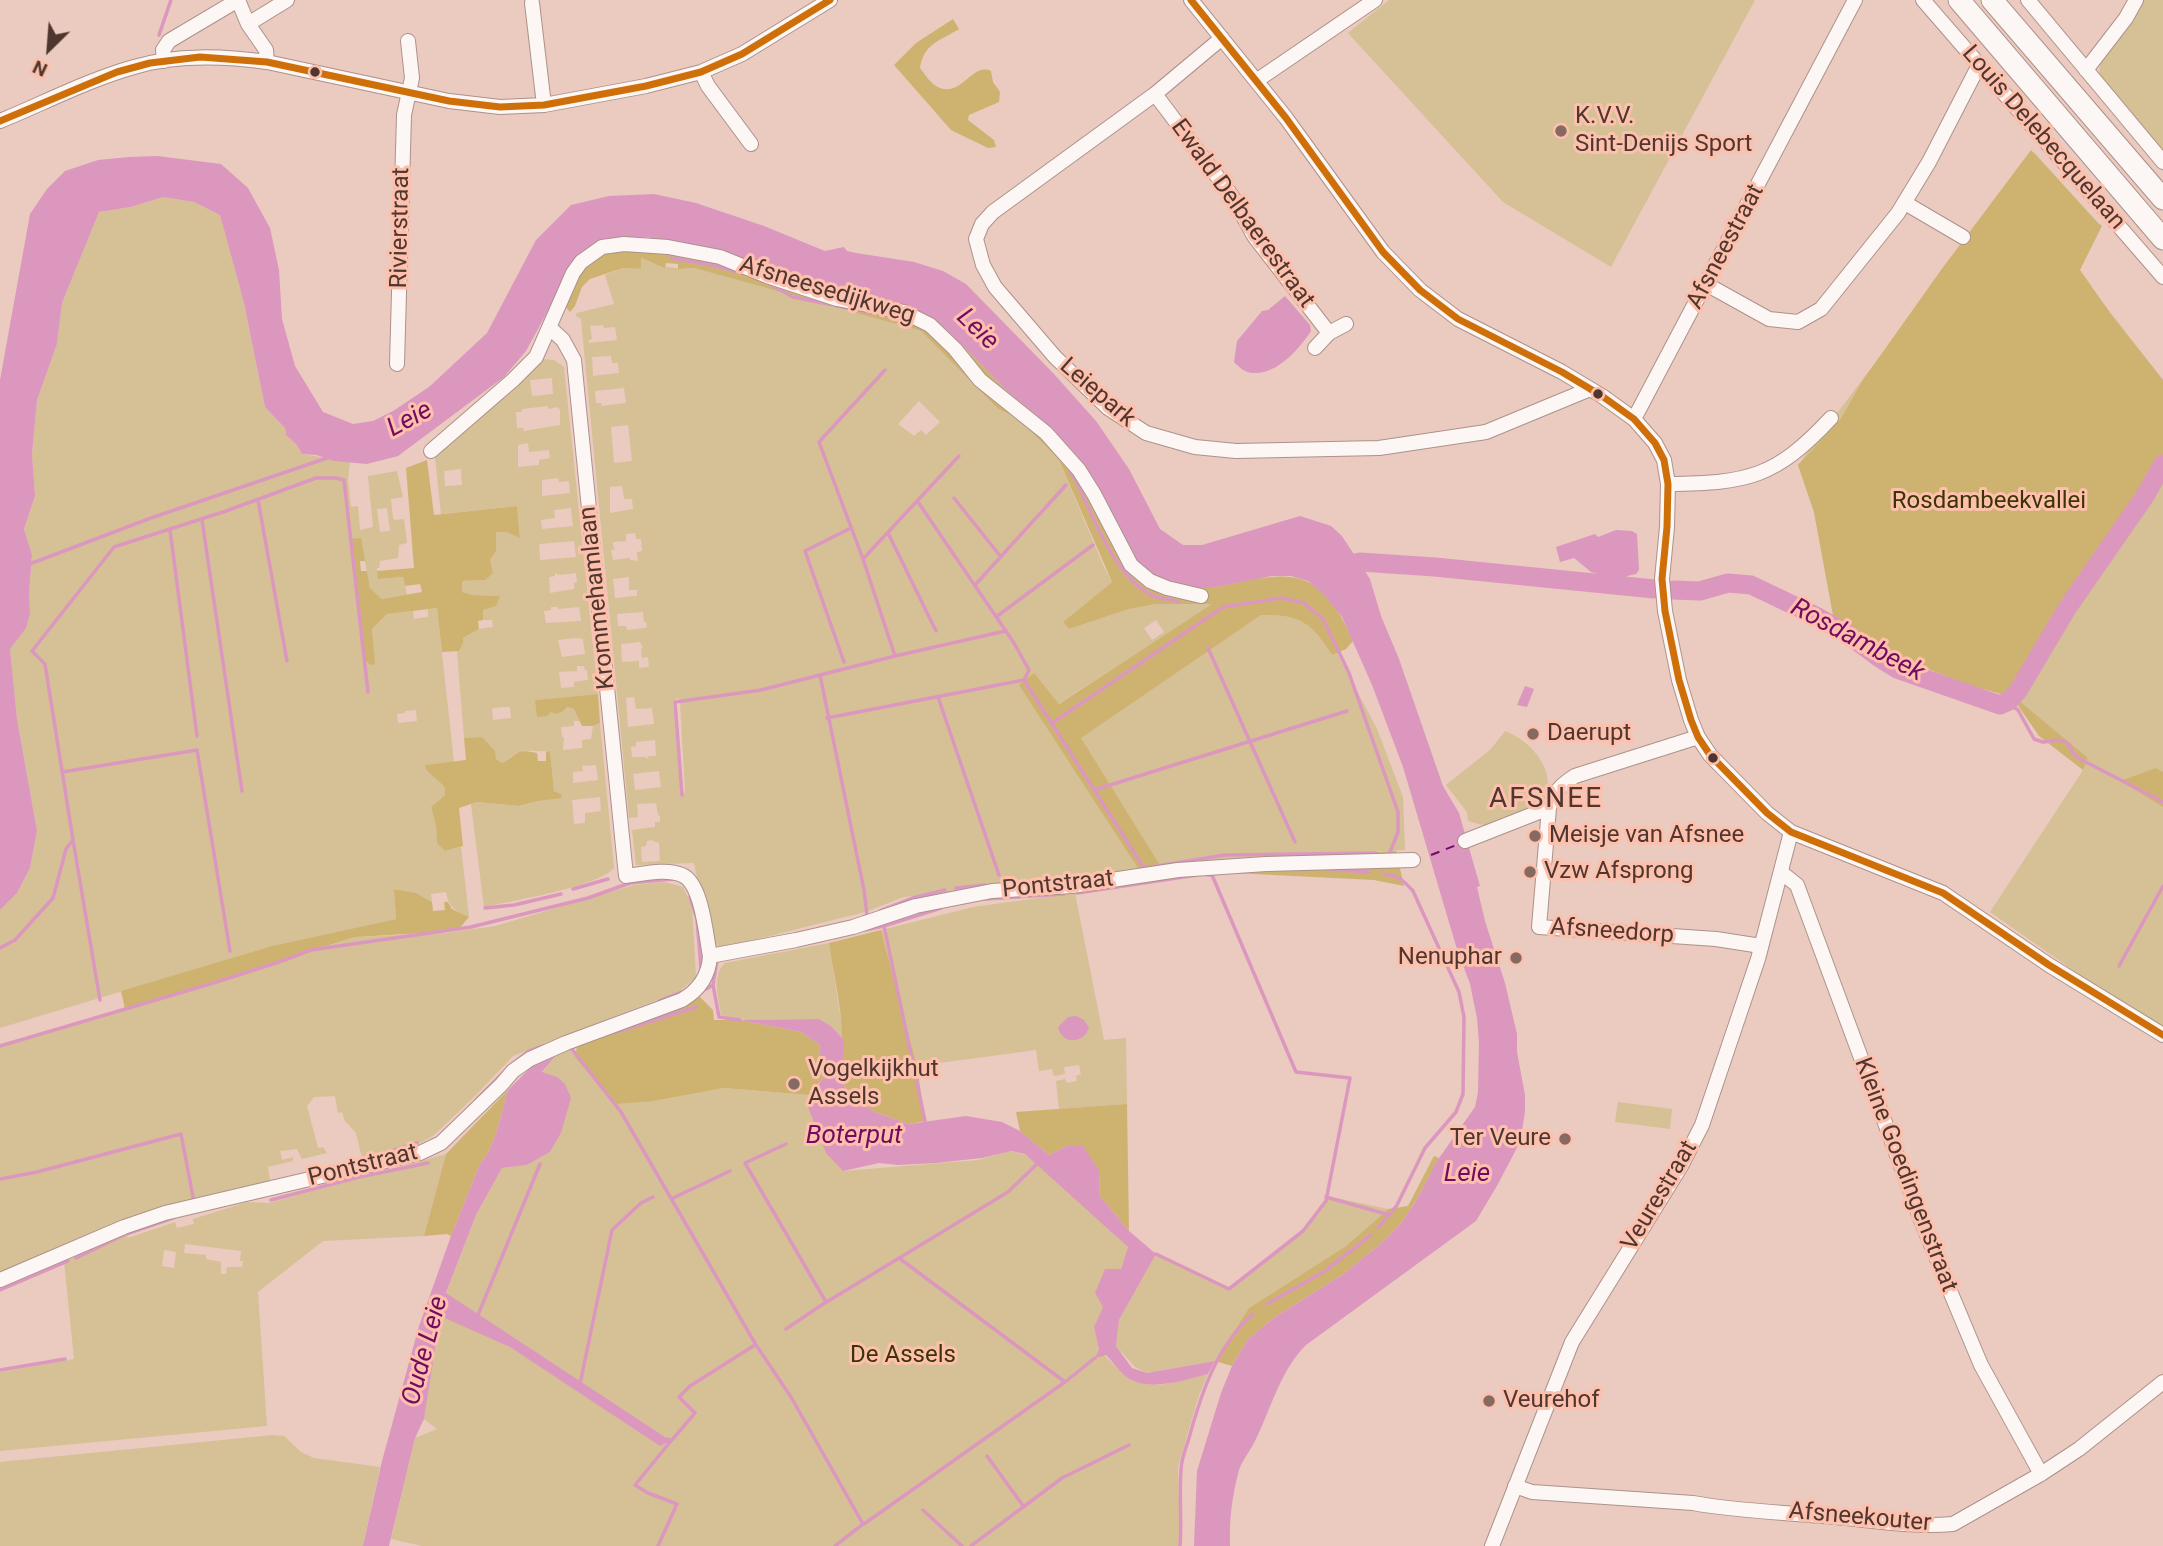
<!DOCTYPE html>
<html>
<head>
<meta charset="utf-8">
<style>
	body { margin:0 }
	#map { position:relative; width:2163px; height:1546px; overflow:hidden; background:#ebcabf; font-family:Roboto,sans-serif }
	canvas { display:block }
	.north { position:absolute; left:14px; top:14px; width:70px; height:70px; -webkit-text-stroke:5px #fdc0ad; paint-order:stroke; rotate:205deg; font-size:19px; font-weight:700; line-height:28px; text-align:center; color:#4f362f }
	.north::after { content:''; display:block; margin:auto; width:24px; height:32px; background:#4f362f; clip-path:polygon(50% 0,100% 100%,50% 72%,0 100%) }
</style>
</head>
<body>
<div id="map">
<canvas width="2163" height="1546"></canvas>
<div class="north">N</div>
</div>
<script>
const ctx = document.querySelector('canvas').getContext('2d');
ctx.lineJoin = 'round';
function fill(path, color) { ctx.fillStyle = color; ctx.fill(path, 'evenodd'); }
function stroke(path, color, width, dash) { ctx.strokeStyle = color; ctx.lineWidth = width; ctx.lineCap = dash ? 'butt' : 'round'; ctx.setLineDash(dash || []); ctx.stroke(path); }
function drawText(font, color, halo, rows, align = 'center') {
  ctx.font = font + ' Roboto,sans-serif'; ctx.lineWidth = 6; ctx.setLineDash([]); ctx.textBaseline = 'middle'; ctx.strokeStyle = halo; ctx.fillStyle = color; for (const [text, x, y, turn = 0] of rows) {
    ctx.save(); ctx.translate(x, y); ctx.rotate((+turn || 0) * Math.PI / 180); ctx.textAlign = isNaN(turn) ? turn : align; if (halo) ctx.strokeText(text, 0, 0); ctx.fillText(text, 0, 0); ctx.restore();
  }
}
const green = new Path2D(`
	M1389 0H1755L1611 267 1503 202 1348 33Z
	M2142 0H2163V153L2104 84 2099 74 2100 65 2126 29Z
	M2034 152 2098 223 2079 272 2163 380V1027L2130 1010 1990 912 2083 770 2088 758 2013 697 1965 684 1867 644 1835 626 1814 512 1798 465Z
	M163 197 194 202 220 215 244 303 265 407 285 428 286 435 296 444 302 454 350 462 348 479 351 507 358 506 360 530 373 527 368 476 397 471 403 497 391 499 393 518 394 520 404 519 407 543 399 545 398 558 380 561 379 568H377L379 579 403 577 407 595 382 599 370 588 365 561 351 539 359 627 366 661 374 664 372 629 387 614 413 611 414 619 428 617V609L437 608 454 762 425 765 426 770 444 785 445 795 431 807 436 826 437 842 445 851 461 847 469 917C455 910 449 908 446 892L431 894 432 902 416 893 394 889 396 919 272 946 0 1028V910L17 893 30 868 37 831 17 719 10 649 30 613 29 593 32 555 24 529 35 496 32 454 37 400 57 344 62 303 99 212 131 207ZM387 508 390 531 380 532 377 509ZM416 710 417 721 398 723 397 714 405 713V711Z
	M640 258C659 266 673 270 694 268L921 331 998 409 1018 418 1059 460 1103 565 1112 582 1063 622 1069 629 1129 609 1157 604H1213L1058 704 1047 689 1078 736 1261 615C1302 615 1310 622 1332 655L1337 653 1377 729 1403 797 1405 850 1209 861 1102 875 904 897 865 912 722 948 710 942 694 863 636 865 632 830 655 827V822H660V816L658 815 656 803 637 804 638 817 629 818 581 319 575 315 577 313 614 304 605 275 623 268 641 269ZM603 325 604 328 615 327 617 340 589 343V340L592 339 590 326ZM611 356 612 363H618L619 373 593 376 592 357ZM624 388 626 403 602 406 601 403H596L595 391ZM919 401 940 422 926 435 921 430 914 436 898 424ZM628 425 632 461 614 463 611 427ZM622 486 624 499H632L633 509 610 513V487ZM635 533 636 539H641L642 551 637 552 638 561 630 560V558L613 560 611 550H614L613 542 626 541V534ZM629 577V590H637V596L615 598 613 579ZM643 612 644 622H646L647 627 645 628 627 630 626 626H618L617 614ZM1156 620 1164 632 1152 640 1144 628ZM640 642 643 648 641 649 642 658 648 657 649 667 639 668V661L622 662 621 644ZM634 697 636 709 652 708 654 724 628 727 626 698ZM678 698 680 702 685 793 681 794 673 701ZM655 740 656 756H649L647 759 645 757H632L631 747 636 746V742ZM659 771 661 787 635 790 633 774ZM651 840 659 843 660 861 642 862 641 847 646 846 647 841Z
	M541 359 554 360 564 367 598 694 536 700 551 712 567 707 574 709 580 721H574V726L561 727 562 737H564L563 750 582 748V740L591 739 593 726 600 723 614 868C597 887 512 901 484 907L471 804 477 802 519 806 538 801 561 797V794L554 792 550 751C541 752 523 749 518 752 512 755 508 760 502 763L496 759 482 737 464 738 457 651H459L463 638 479 629 493 627 492 620H483V610L499 596 473 595 462 592V581L485 580 490 560 496 551V532H506L520 537 517 506 441 514 435 457 437 451ZM552 378 553 394 532 396 530 380ZM548 406V409L558 407 560 410V425L524 431 523 428H517L516 412H522V409ZM528 443 529 452 549 450 550 458 539 460V465L518 467V445ZM461 469 462 485 445 486 444 471ZM558 478 559 482 569 481 570 493 542 496V480ZM571 508 573 526 542 529 541 520 555 518 554 510ZM574 541 576 557 540 560 539 544ZM555 573 560 575 576 573 577 582 574 583V589L550 593 549 577 555 576ZM551 607H558V609L579 607 581 621 546 623 544 611 551 610ZM575 638 583 639 585 654 562 657 558 640ZM577 666H584L585 670H587L588 680 574 682V687L561 688 559 672 577 671ZM504 707H510L511 718 493 720 492 708ZM596 765 598 780 573 783V772L583 771 582 766ZM600 797 601 811 585 813V823L574 824 572 800Z
	M1505 731C1528 739 1555 767 1546 794 1542 806 1507 822 1495 825 1486 827 1476 823 1468 821L1467 812 1446 785 1491 749Z
	M664 882 683 887 692 906 696 977 680 991 513 1056 474 1097 433 1136 420 1143 362 1158 356 1133 345 1121 342 1112 338 1113 335 1096 314 1097 307 1106 318 1148 323 1147 327 1153 302 1159 297 1149 280 1151 282 1160 293 1157V1161L268 1167 270 1180 268 1185 233 1189 192 1200 0 1274V1044L143 1003 356 937 445 933 495 926 634 885Z
	M1075 893 1104 1040 1126 1038 1127 1104 1059 1109 1056 1081 1065 1079 1067 1083 1077 1081 1076 1076 1081 1074 1079 1065 1064 1067 1065 1074 1055 1076 1053 1075 1052 1069 1039 1071 1036 1050 917 1066 881 930 973 907Z
	M829 943 844 1040 831 1026 819 1019 746 1020 721 1015C719 997 711 976 725 963Z
	M573 1047 576 1057 654 1101 724 1088 809 1095 806 1102 843 1171 978 1160 1009 1151 1026 1155 1081 1201 1128 1247 1121 1269 1094 1327 1099 1350 1125 1376 1134 1381 1160 1385 1208 1374 1198 1398 1178 1467 1180 1546H422L391 1539 415 1438 437 1429 424 1419 438 1315 476 1215 502 1168 527 1165 550 1152 561 1133 542 1073 558 1053Z
	M1618 1102 1672 1109 1670 1129 1615 1122Z
	M446 1154 424 1236 323 1241 258 1292 267 1426 0 1451V1372L74 1359 64 1261 122 1235 126 1234 128 1238 175 1222 177 1228 194 1224 193 1219 247 1202 269 1203ZM185 1244 241 1251 240 1261H243L242 1267H227L226 1274H221V1262L206 1259V1255L184 1253ZM164 1250 176 1252 174 1268 162 1266Z
	M1327 1196 1388 1209 1346 1246 1249 1308 1215 1361 1147 1373 1135 1367 1116 1346 1119 1320 1156 1254 1229 1288 1304 1230Z
	M273 1435 284 1436 301 1452 314 1458 380 1467 363 1546H0V1462Z`);
const forest = new Path2D(`
	M953 19 959 29C940 41 924 43 920 68 925 74 931 85 940 88 962 96 973 62 991 71L993 82 1000 92 999 102 969 115 968 120 994 140 996 147 988 148 951 130 894 65 916 43Z
	M2031 150 2098 223 2102 226 2080 270 2113 317 2163 380V455L2072 594 2012 695 2088 758 2083 770 2039 736 2012 697 1965 684 1867 644 1835 626 1814 512 1798 465 1840 420 1863 380 1941 270Z
	M639 248 708 260 924 324 931 317 947 330 1009 393 1034 413 1059 437 1085 467 1211 588C1287 573 1317 559 1353 641L1346 649 1332 655C1310 622 1302 615 1261 615L1081 738 1161 867 1209 861 1396 851 1404 886 1374 880 1213 872 1147 882 1019 685 1034 673 1059 704 1212 604H1157L1129 609 1069 629 1063 622 1112 582 1059 460 1018 418 998 409 921 331 694 268 678 269V264L666 263 665 268 641 258V269L623 268 590 279 582 287 575 306 570 312 564 305 586 263 609 251Z
	M427 460 434 515 517 506 520 538 506 532H496V551L490 560 493 573 485 580 462 581V592L473 595 500 596 496 606 483 610V620L478 621 479 629 463 638V643L459 651 442 652 437 608 387 614 372 629 375 664 370 665 366 661 359 627 350 539 361 538 365 561H360L361 571H367L370 588 382 599 422 592 420 584 405 586 403 577 378 579 377 571 414 568 406 468Z
	M598 694 600 723 593 726H582L574 709 567 707 562 712 556 714 551 712 547 716 537 717 535 700Z
	M482 737 495 751 496 759 502 763C520 754 513 748 537 753L538 761H546V752L550 751 554 791 561 794 562 798 538 801 519 806 477 802 459 808 463 846 445 851 437 843 436 826 431 807 445 795 444 786 426 770 425 765 466 760 464 738Z
	M2156 768 2163 772V807L2129 786 2123 780Z
	M394 889 416 893 432 902 433 911 445 910 444 902H448L452 909 469 917 457 931 355 937 125 1009 121 991 272 946 396 919Z
	M881 930 917 1066 925 1121 909 1124 874 1112 845 1087 838 1075C849 1032 835 986 829 943Z
	M700 997 713 1010 714 1020H740L801 1032 819 1044 823 1078 809 1095 724 1088 654 1101 615 1104 575 1057 579 1036 685 1004Z
	M508 1090 496 1134 488 1153 480 1164 451 1236 447 1234 424 1236 446 1154Z
	M1127 1104 1129 1231 1099 1195 1100 1172 1067 1146 1049 1155 1020 1131 1016 1112Z
	M1434 1156 1439 1158 1416 1201 1402 1222 1384 1241 1342 1275 1275 1317 1248 1339 1232 1366 1215 1361 1249 1308 1346 1246 1388 1209 1408 1206Z`);
const water = new Path2D(`
	M157 156 221 164 248 188 270 228 279 270 282 319 295 366 323 412 353 424 373 421 393 411 429 387 487 333 536 240 571 205 609 196 654 194 696 203 764 226 825 251 844 247 847 251 856 253 914 262 943 271 966 284 1054 374 1096 421 1129 469 1160 529 1183 545H1202L1300 516 1331 526 1342 536 1370 579 1381 616 1399 659 1443 786 1459 813 1480 886 1477 887 1485 921 1505 983 1517 1034V1052L1525 1095V1112L1520 1142 1498 1184 1476 1221 1306 1345C1280 1371 1271 1409 1255 1441 1250 1451 1243 1459 1239 1470 1232 1496 1229 1520 1230 1546H1194L1197 1471 1221 1393 1232 1366 1248 1339 1275 1317 1342 1275 1384 1241 1402 1222 1416 1201 1437 1161 1475 1107 1478 1092 1479 1043 1477 1018 1470 984 1456 946 1403 767 1372 685 1342 617 1325 596 1308 581 1291 576H1272L1211 588 1185 586 1162 582 1146 570 1129 550 1085 467 1059 437 1034 413 1009 393 947 330 931 317 909 307 809 282 736 256 647 237 612 240 574 263 526 351 504 377 398 456 367 464 334 461 316 455 302 454 296 444 286 435 285 428 265 407 244 303 220 215 194 202 163 197 131 207 99 212 62 303 57 344 37 400 32 454 35 496 24 529 32 555 29 593 30 613 26 628 10 649 17 719 37 831 30 868 17 893 0 910V380L30 214 47 189 65 171 98 160 129 157Z
	M1285 296 1310 325 1311 331C1300 348 1277 375 1253 373 1245 373 1239 367 1234 362L1237 341 1262 311 1268 310Z
	M1616 530 1632 531 1637 534 1639 570 1636 574 1627 576 1625 579 1598 578V574L1591 572 1574 558 1560 562 1556 547 1595 534 1598 537Z
	M1525 686 1534 689 1527 707 1517 705Z
	M1076 1016 1084 1020 1089 1028C1083 1044 1062 1045 1058 1027L1068 1017Z
	M819 1019 831 1026 844 1040 843 1057 838 1075 845 1087 874 1112 909 1124 966 1116 1002 1122 1020 1131 1049 1155 1067 1146H1083L1100 1172 1099 1195 1129 1231 1156 1254 1119 1320 1116 1346 1132 1368 1147 1373 1215 1361 1208 1374C1184 1380 1147 1393 1125 1376 1118 1370 1112 1361 1106 1355L1095 1358 1099 1350 1094 1327 1103 1307 1095 1293 1105 1269H1121L1128 1247 1025 1154 1011 1151 982 1158 936 1163 898 1165 879 1163 843 1171 826 1153 806 1102 823 1078 819 1044 801 1032 740 1020Z
	M558 1053 542 1072 557 1077 565 1084 571 1098 561 1133 550 1152 527 1165 502 1168 476 1215 446 1293 671 1441 660 1446 510 1347 438 1315 435 1349 424 1419 415 1438 389 1546H363L382 1461 419 1326 451 1236 480 1164 488 1153 496 1134 508 1090 533 1065Z`);
const stream = new Path2D(`
	M159 35 171 0
	M671 258 707 264 742 273
	M766 282 793 297 889 316
	M885 370 819 442 863 559 959 456
	M1070 472 1076 480C1092 516 1117 582 1156 597 1163 599 1171 600 1178 601
	M954 498 1001 557
	M258 500 287 661
	M202 520 242 791
	M170 530 197 736
	M888 533 936 631
	M863 559 895 656
	M27 565 151 518 327 458
	M1610 584 1611 578
	M975 585 1066 485
	M996 617 1093 545
	M1208 648 1295 842
	M844 662 805 551 851 528
	M820 675 864 890 867 915 863 917
	M1024 680 1144 868 1225 855 1376 853
	M938 697 999 875
	M2006 702 2018 710 2034 739 2043 742 2061 740 2069 744 2072 752 2080 759 2163 802
	M827 718 1024 680 1029 670 1014 643 918 502
	M1052 723 1223 607 1282 598 1304 603 1323 619 1349 673 1398 812V832L1390 852
	M62 772 197 750 230 951
	M1094 790 1347 711
	M682 795 675 702 761 690 895 656 1005 631
	M73 840 100 1000
	M1329 869 1369 872
	M956 888 985 885
	M573 889 608 879
	M1077 893 1197 875
	M690 897 697 919 701 968
	M985 899 1064 894
	M485 908 514 905 561 894
	M880 911 913 898 945 890
	M865 930 884 926
	M0 948 15 940 53 898 66 849 73 840 45 664 32 651 114 547 226 511 316 478H336L344 480 368 692
	M2119 966 2163 886
	M713 985 717 960
	M706 989 713 985 719 1017 740 1020
	M659 1001 682 992
	M616 1032 696 1007
	M0 1046 210 984 282 961 311 950 471 927 588 898 630 883 672 879
	M573 1048H571L621 1112 756 1345 791 1397 863 1524 835 1546
	M511 1065 529 1051 543 1046
	M476 1100 503 1073
	M925 1121 884 926 941 908
	M786 1144 745 1163 826 1302
	M366 1159 417 1143
	M0 1179 37 1172 181 1134 194 1202
	M1326 1197 1386 1214
	M673 1198 730 1171
	M271 1200 359 1177 428 1163
	M1378 1228 1397 1205 1425 1148 1456 1112 1463 1094 1464 1017 1459 992 1413 891C1403 880 1399 876 1384 874
	M1156 1254 1229 1289 1303 1231 1326 1201 1350 1078 1296 1072 1212 875H1208
	M76 1258 126 1234 173 1218
	M899 1258 1065 1382 1095 1358
	M0 1290 68 1261
	M1267 1304 1325 1271 1371 1235
	M478 1315 540 1164
	M786 1329 820 1306 1008 1192 1037 1164
	M0 1370 65 1359
	M580 1384 612 1230 641 1203 653 1197
	M671 1441 695 1413 679 1397 690 1386 755 1345
	M987 1456 1024 1507
	M923 1510 962 1546
	M864 1524 1065 1382
	M658 1546 677 1504 648 1493 635 1485 671 1441 668 1439
	M971 1546 1062 1478 1129 1445
	M1180 1546C1182 1521 1179 1495 1181 1470 1181 1459 1186 1448 1189 1438 1201 1394 1217 1345 1253 1314`);
const river = new Path2D(`
	M1334 567 1360 562 1435 567 1654 589
	M1673 590 1700 591 1728 583 1751 585 1816 616 1846 633 1881 659 1897 669 2000 705 2009 701 2018 691 2068 607 2145 496 2163 464`);
const ferry = new Path2D(`
	M1431 855 1459 844`);
const minor = new Path2D(`
	M238 0 248 24 266 50 267 62
	M1191 0 1286 118 1383 252 1420 290 1458 319 1562 372 1602 396 1634 419 1655 443 1664 460 1668 484 1667 527 1662 579 1665 611 1679 680 1691 720 1698 737 1710 755 1767 813 1791 832 1943 893 2049 965 2163 1035
	M1923 0 2163 277
	M2028 0 2163 162
	M532 3 544 105
	M248 24 287 0
	M1222 38 1155 94 993 212 982 224 976 239 983 265 995 287 1055 357 1108 408 1146 433 1195 447 1236 451 1379 448 1486 432 1590 389
	M164 61 163 50 169 41 238 0
	M2086 70 2126 18 2136 0
	M701 72 708 86 751 144
	M1256 81 1375 0
	M1155 94 1232 196 1254 236 1329 333
	M0 121C44 103 88 80 134 67 177 54 223 56 267 62L449 101 500 107 544 105 646 86 701 72 742 54 830 0
	M1905 203 1963 237
	M1706 284 1769 319 1798 322 1821 309 1898 213 1929 162 1979 65
	M1315 348 1329 333 1346 324
	M397 364 404 115 412 78 408 41
	M1634 419 1855 0
	M431 451 513 380 536 357 573 273 581 262 602 247 624 244 668 247 720 257 767 276 837 299 904 312 930 325 955 349 980 380 1046 433 1079 470 1094 494 1131 565 1150 581 1167 588 1201 596
	M1668 484C1748 483 1775 478 1831 418
	M1698 737 1575 776C1561 785 1554 792 1549 808L1539 927 1716 939 1761 946
	M1465 841 1549 808
	M1782 873 1797 885 1921 1220 1950 1291 1981 1365 2041 1474
	M710 956 796 940 853 927 916 906 992 891 1072 886 1178 870 1266 864 1413 860
	M0 1280 124 1227 165 1213 420 1153 441 1143 501 1085 513 1071 530 1059 566 1043 682 1000C699 990 709 975 710 956 706 936 702 883 682 875 666 868 643 874 626 876L574 360 563 340 550 328
	M1515 1486 1532 1492 1693 1503C1736 1511 1780 1512 1823 1516 1866 1519 1910 1528 1953 1524L2041 1474 2079 1449 2163 1382
	M1492 1546 1572 1342 1681 1166 1702 1125 1758 959 1791 832`);
const highway = new Path2D(`
	M1959 0 2163 239
	M1992 0 2163 199`);
const bus1 = new Path2D(`
	M1191 0 1286 118 1383 252 1420 290 1458 319 1562 372 1602 396 1634 419 1655 443 1664 460 1668 484 1667 527 1662 579 1665 611 1679 680 1691 720 1698 737 1710 755 1767 813 1791 832 1943 893 2049 965 2163 1035
	M0 121 117 72 150 63 200 57 267 62 449 101 500 107 544 105 646 86 701 72 742 54 830 0`);
const markers = [
	[315,72,6,"#4f362f"],
	[1561,131,7,"#866a61"],
	[1598,394,6,"#4f362f"],
	[1533,734,7,"#866a61"],
	[1713,758,6,"#4f362f"],
	[1535,836,7,"#866a61"],
	[1530,872,7,"#866a61"],
	[1516,958,7,"#866a61"],
	[794,1084,7,"#866a61"],
	[1565,1139,7,"#866a61"],
	[1489,1401,7,"#866a61"]
];
const poiNames = [
	["K.V.V.",1575,117],
	["Sint-Denijs Sport",1575,145],
	["Daerupt",1547,734],
	["Meisje van Afsnee",1549,836],
	["Vzw Afsprong",1544,872],
	["Nenuphar",1502,958,"right"],
	["Vogelkijkhut",808,1070],
	["Assels",808,1098],
	["Ter Veure",1551,1139,"right"],
	["Veurehof",1503,1401]
];
const streetNames = [
	["Louis Delebecquelaan",2043,138,49],
	["Ewald Delbaerestraat",1242,214,54],
	["Rivierstraat",401,228,-89],
	["Afsneestraat",1726,247,-62],
	["Afsneesedijkweg",827,291,17],
	["Leiepark",1097,393,41],
	["Krommehamlaan",598,598,-96],
	["Pontstraat",1058,885,-6],
	["Afsneedorp",1612,932,4],
	["Pontstraat",363,1166,-14],
	["Kleine Goedingenstraat",1905,1175,69],
	["Veurestraat",1660,1196,-59],
	["Afsneekouter",1860,1518,5]
];
const parkNames = [
	["Rosdambeekvallei",1989,502],
	["De Assels",903,1356]
];
const waterNames = [
	["Leie",977,330,44],
	["Leie",410,420,-28],
	["Rosdambeek",1857,641,28],
	["Boterput",854,1136],
	["Leie",1467,1174],
	["Oude Leie",426,1351,-75]
];
const quarterNames = [
	["AFSNEE",1546,800]
];
fill(green, '#d6c096');
fill(forest, '#ceb370');
fill(water, '#dc97bf');
stroke(stream, '#dc97bf', 3.5);
stroke(river, '#dc97bf', 19);
stroke(ferry, '#740b60', 2, [9, 7]);
stroke(minor, '#ac928b', 16);
stroke(highway, '#ac928b', 23);
stroke(minor, '#fcf7f5', 14);
stroke(highway, '#fcf7f5', 21);
stroke(bus1, '#cf6f09', 7);
for (const [x, y, r, color] of markers) { const dot = new Path2D(); dot.arc(x, y, r, 0, 2 * Math.PI); ctx.fillStyle = color; ctx.fill(dot); stroke(dot, '#fdc0ad', 2.5); }
drawText('24px', '#4f362f', '#fdc0ad', poiNames, 'left');
drawText('24px', '#4f362f', '#fdc0ad', streetNames);
drawText('24px', '#3d3404', '#fdc0ad', parkNames);
drawText('italic 26px', '#740b60', '#fdc0ad', waterNames);
ctx.letterSpacing = '2px';
drawText('28px', '#4f362f', '#fdc0ad', quarterNames);
ctx.letterSpacing = '0px';
</script>
</body>
</html>
